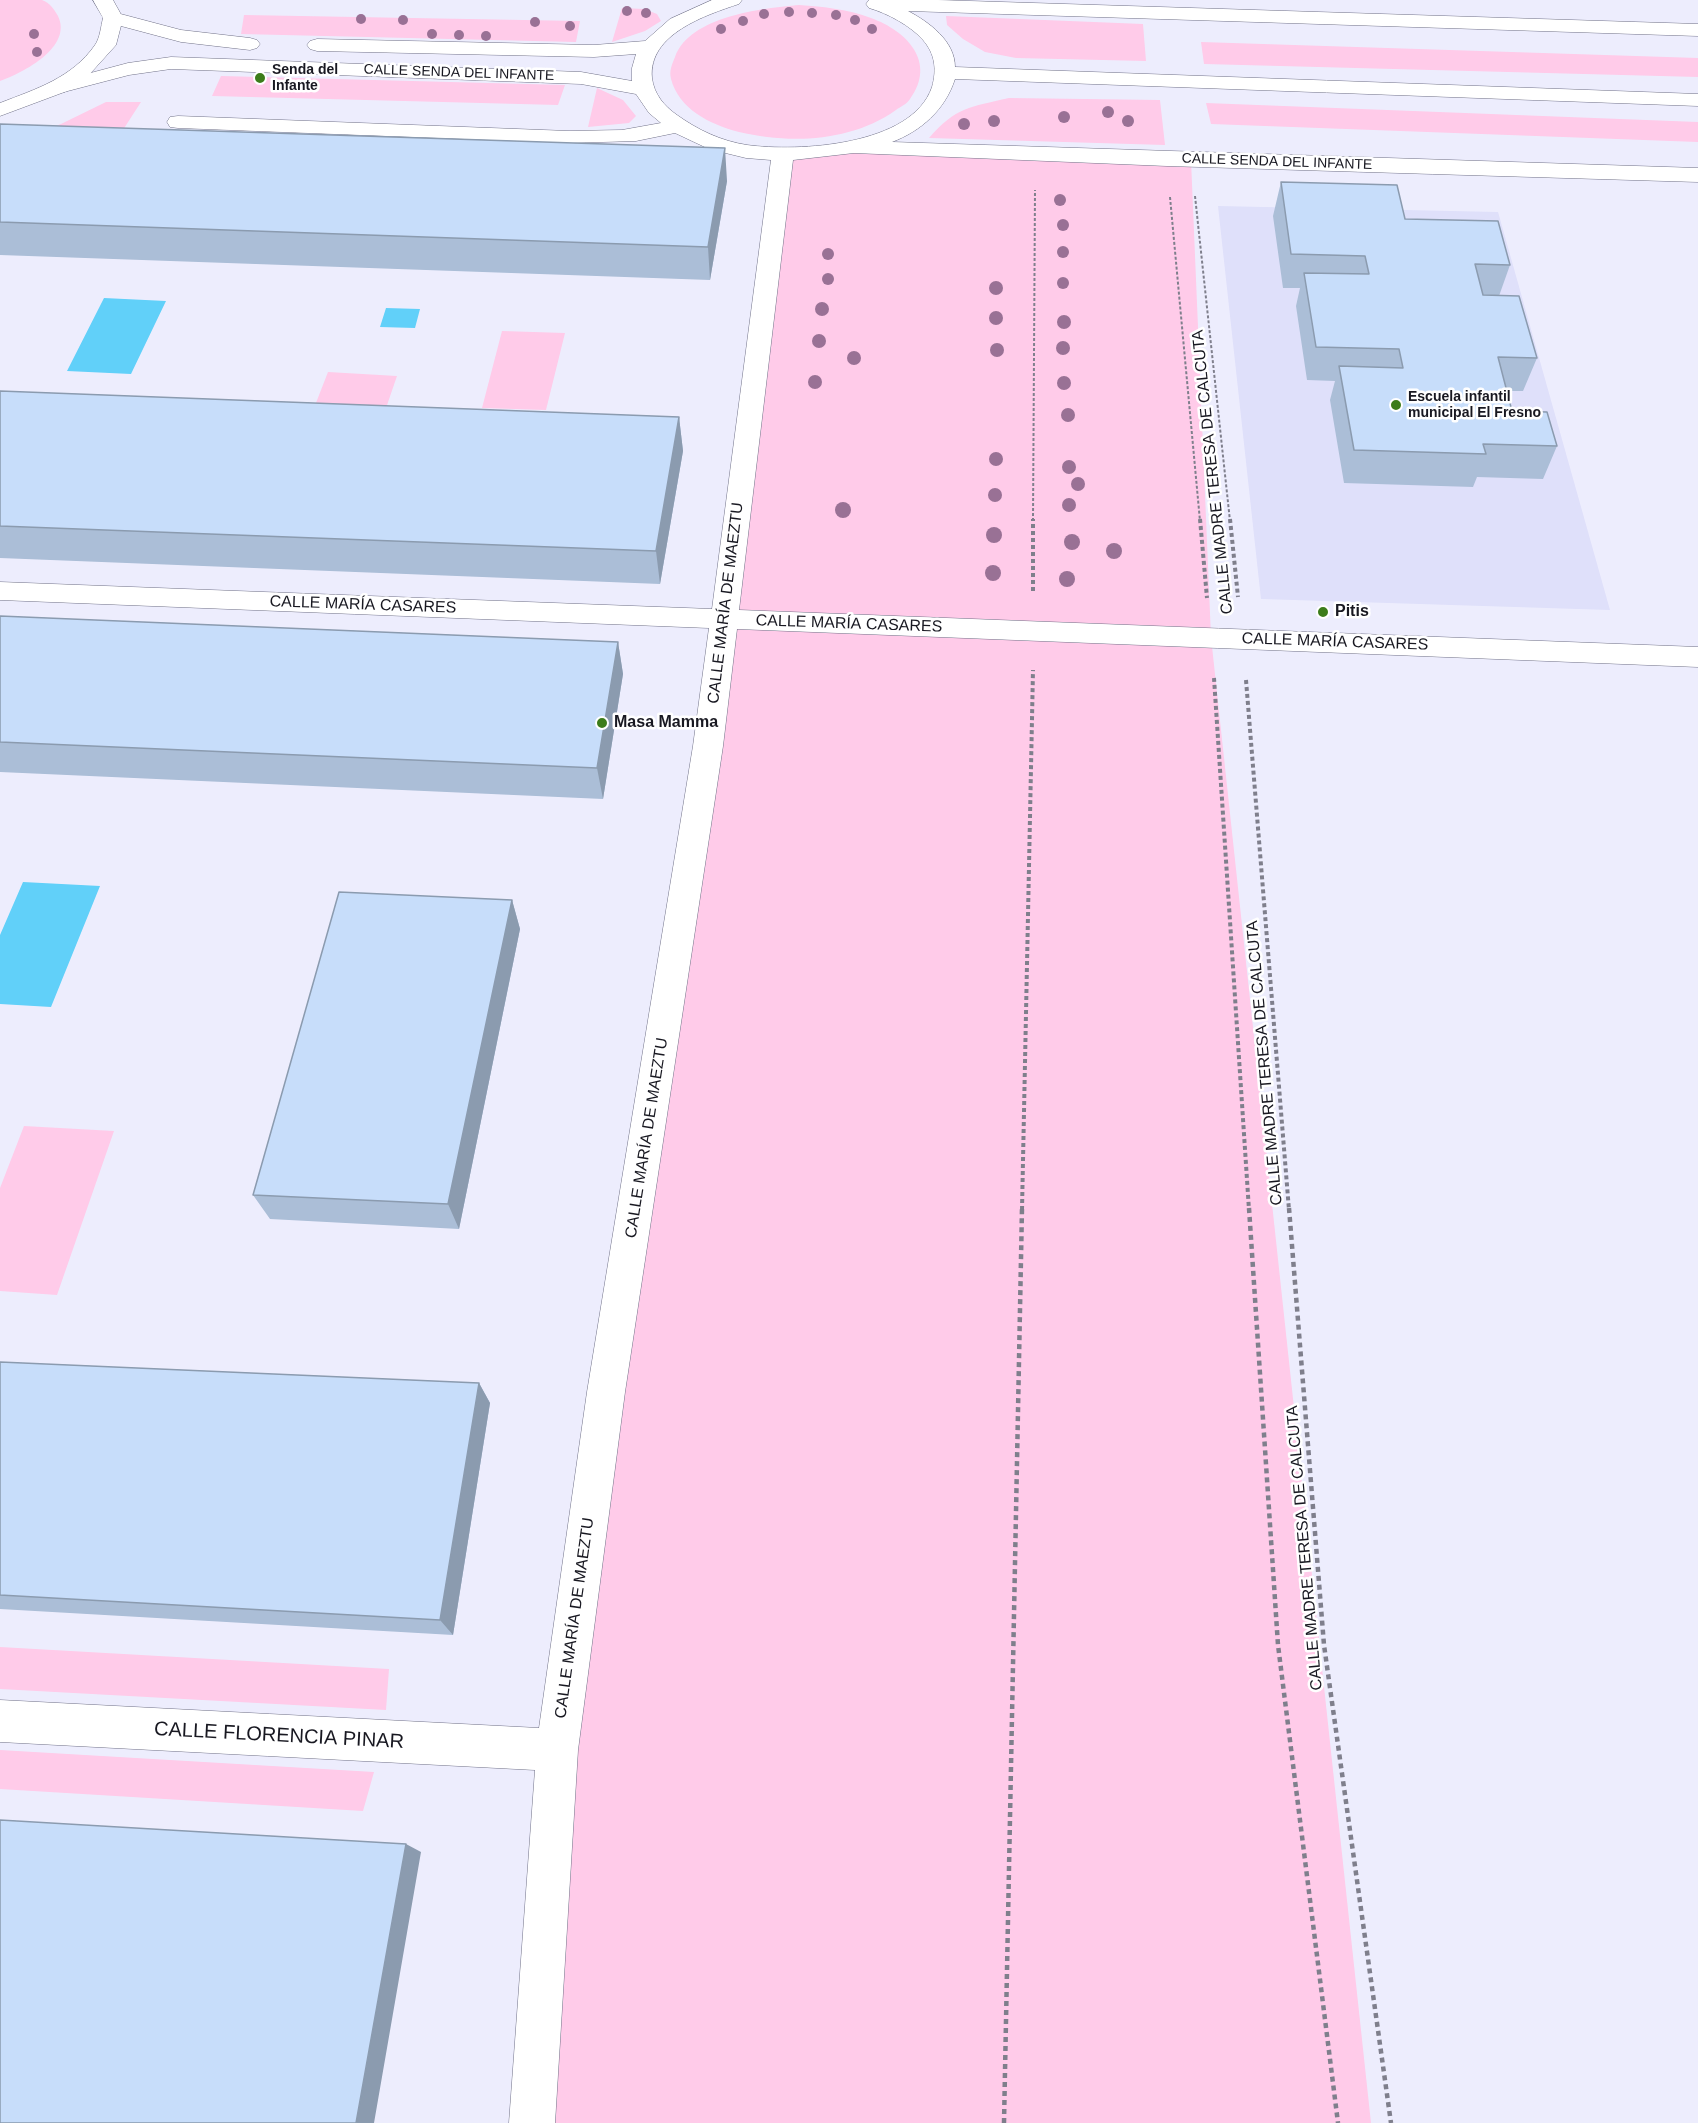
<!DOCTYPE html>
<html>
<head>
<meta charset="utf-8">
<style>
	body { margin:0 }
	canvas { display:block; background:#ededfd }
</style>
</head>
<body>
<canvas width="1698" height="2123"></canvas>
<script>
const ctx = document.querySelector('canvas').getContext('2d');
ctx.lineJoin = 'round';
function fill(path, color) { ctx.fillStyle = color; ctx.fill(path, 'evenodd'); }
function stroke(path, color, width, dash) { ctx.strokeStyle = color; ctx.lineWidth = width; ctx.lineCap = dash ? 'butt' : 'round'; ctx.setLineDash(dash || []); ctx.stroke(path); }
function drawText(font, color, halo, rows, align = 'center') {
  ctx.font = font + ' Arial,sans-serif'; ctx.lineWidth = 5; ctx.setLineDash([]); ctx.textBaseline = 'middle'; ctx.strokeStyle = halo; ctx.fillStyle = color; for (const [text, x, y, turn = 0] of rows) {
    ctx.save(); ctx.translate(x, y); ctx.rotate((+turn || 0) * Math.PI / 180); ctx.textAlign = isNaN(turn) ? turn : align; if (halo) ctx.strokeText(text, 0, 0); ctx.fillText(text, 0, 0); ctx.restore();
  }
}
const built = new Path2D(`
	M1218 206 1498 212 1610 610 1261 599Z`);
const green = new Path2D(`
	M0 0C12 0 30 0 42 0 50 3 54 9 58 16 73 47 23 73 0 81Z
	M799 5C824 7 848 9 871 18 907 31 937 62 910 99 907 104 900 107 896 110 851 142 790 144 739 132 709 124 679 109 671 79 669 70 672 65 675 57 690 16 763 8 799 5Z
	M622 8 644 9 657 14 661 21 645 31 612 42Z
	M244 15 580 21 576 42 241 34Z
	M946 16 1143 24 1146 61 1016 58 985 52 963 39 947 25Z
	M1201 42 1698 58V77L1204 64Z
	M221 76 565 85 558 105 212 96Z
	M597 88 623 100 636 116 629 123 588 127Z
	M1009 98 1160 100 1165 145 929 138C956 107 970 107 1009 98Z
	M106 102H141L112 147 31 134 61 124Z
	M1206 103 1698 122V142L1211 124Z
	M857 147 1191 160 1211 637 1371 2123H532L557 1750 784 154Z
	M502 331 565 333 546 410 482 408Z
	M328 372 397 376 385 411 314 408Z
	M24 1126 114 1131 57 1295 0 1291V1188Z
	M0 1647 389 1669 386 1710 0 1689Z
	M0 1750 374 1772 363 1811 0 1789Z`);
const water = new Path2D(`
	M104 298 166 301 131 374 67 371Z
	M386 308 420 309 415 328 380 327Z
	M23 882 100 886 51 1007 0 1004V935Z`);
const pathFar2 = new Path2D(`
	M1195 196 1230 521
	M1170 197 1200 521
	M1033 521 1035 190`);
const pathFar1 = new Path2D(`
	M1200 519 1207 598
	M1230 519 1238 597
	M1033 591V519
	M1214 678 1249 1210
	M1246 680 1289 1210
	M1022 1210 1033 670`);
const path = new Path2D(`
	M1249 1208 1278 1645 1338 2123
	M1289 1208 1324 1645 1391 2123
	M1004 2123 1022 1208`);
const street = new Path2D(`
	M712 0H742L739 4C706 15 648 34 652 78 654 94 664 106 677 115 698 130 721 141 747 145 798 152 912 146 932 87 937 69 935 54 923 40 911 26 887 13 869 8L866 4 869 0H938L1698 24V36L908 11C929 22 955 41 955 67L1698 94V106L955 79C945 110 921 131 892 142L1698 168V182L1167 166 854 153 793 160 739 610 1698 647V667L737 629 723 746 625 1392 578 1750 555 2123H509L535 1770 0 1742V1700L539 1728 587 1392 693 746 709 628 0 600V582L712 609 771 160 746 158 709 149 675 133 636 141 569 143 178 128 170 127 167 122 170 117 178 116 569 131 622 130 661 123 649 113 636 94 581 84 171 69 129 75 60 93 53 91 50 87 53 83 128 63 171 57 581 72 632 81V68L636 54 594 57 317 51 310 49 307 45 310 41 317 39 594 45 645 41 670 19Z
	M113 12 181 30 250 38 257 40 260 44 257 48 250 50 181 42 106 22 103 18 106 14Z`);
const secondary = new Path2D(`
	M93 0H113L123 18 116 45 88 76 67 91 0 116V103C36 89 72 78 95 45 100 38 101 26 103 18Z`);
const trees = [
	[627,11,5],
	[789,12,5],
	[646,13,5],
	[812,13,5],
	[764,14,5],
	[836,15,5],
	[361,19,5],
	[403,20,5],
	[855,20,5],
	[743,21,5],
	[535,22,5],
	[570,26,5],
	[721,29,5],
	[872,29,5],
	[34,34,5],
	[432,34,5],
	[459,35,5],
	[486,36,5],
	[37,52,5],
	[1108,112,6],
	[1064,117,6],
	[994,121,6],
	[1128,121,6],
	[964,124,6],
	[1060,200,6],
	[1063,225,6],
	[1063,252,6],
	[828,254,6],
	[828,279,6],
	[1063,283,6],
	[996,288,7],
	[822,309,7],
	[996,318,7],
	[1064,322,7],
	[819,341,7],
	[1063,348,7],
	[997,350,7],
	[854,358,7],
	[815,382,7],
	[1064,383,7],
	[1068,415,7],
	[996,459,7],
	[1069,467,7],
	[1078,484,7],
	[995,495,7],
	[1069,505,7],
	[843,510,8],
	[994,535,8],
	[1072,542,8],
	[1114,551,8],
	[993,573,8],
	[1067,579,8]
];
const wall = new Path2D(`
	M0 124 727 181 710 280 0 255Z
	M1281 182 1405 219 1510 265 1499 296 1537 358 1523 391H1507L1512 411 1557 446 1543 479 1477 477 1473 487 1344 483 1330 400 1335 381 1307 380 1296 306 1300 288H1283L1273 216Z
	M0 391 679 417 683 451 660 584 0 558Z
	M0 616 618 642 623 674 603 799 0 772Z
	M512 900 520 929 459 1229 270 1219 253 1195Z
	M0 1362 479 1383 490 1403 453 1635 0 1609Z`);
const shadedWall = new Path2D(`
	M725 148 727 181 710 280 708 247Z
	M679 417 683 451 660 584 656 551Z
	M618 642 623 674 603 799 597 768Z
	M512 900 520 929 459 1229 448 1204Z
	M479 1383 490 1403 453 1635 440 1620Z
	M406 1844 421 1852 374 2123H356Z`);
const building = new Path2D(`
	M0 124 725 148 708 247 0 222Z
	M1281 182 1397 185 1405 219 1498 221 1510 265 1475 264 1483 295 1519 296 1537 358 1498 357 1512 411 1547 412 1557 446 1483 444 1486 454 1354 450 1339 366 1403 368 1399 349 1316 347 1304 273 1369 274 1365 256 1291 254Z
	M0 391 679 417 656 551 0 526Z
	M0 616 618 642 597 768 0 742Z
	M339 892 512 900 448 1204 253 1195Z
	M0 1362 479 1383 440 1620 0 1595Z
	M0 1820 406 1844 356 2123H0Z`);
const markers = [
	[260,78,6,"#3c7c1a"],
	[1396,405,6,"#3c7c1a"],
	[1323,612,6,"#3c7c1a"],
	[602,723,6,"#3c7c1a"]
];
const farPoinames = [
	["Senda del",272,70],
	["Infante",272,86],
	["Escuela infantil",1408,397],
	["municipal El Fresno",1408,413]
];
const farStreetnames = [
	["CALLE SENDA DEL INFANTE",459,73,2],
	["CALLE SENDA DEL INFANTE",1277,162,2]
];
const streetNames = [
	["CALLE MADRE TERESA DE CALCUTA",1213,472,-96],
	["CALLE MARÍA DE MAEZTU",726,603,-83],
	["CALLE MARÍA CASARES",363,605,2],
	["CALLE MARÍA CASARES",849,624,2],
	["CALLE MARÍA CASARES",1335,642,2],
	["CALLE MADRE TERESA DE CALCUTA",1265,1063,-95],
	["CALLE MARÍA DE MAEZTU",647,1138,-81],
	["CALLE MADRE TERESA DE CALCUTA",1305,1548,-95],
	["CALLE MARÍA DE MAEZTU",575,1618,-82]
];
const poiNames = [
	["Pitis",1335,612],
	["Masa Mamma",614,723]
];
const nearStreetnames = [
	["CALLE FLORENCIA PINAR",279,1736,3]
];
fill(built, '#dfe0fa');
fill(green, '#ffcbe9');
fill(water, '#61d0f9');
stroke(street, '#717288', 1);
stroke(secondary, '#717288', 1);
stroke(pathFar2, '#7f7f8c', 2, [3, 2]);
stroke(pathFar1, '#7f7f8c', 4, [4, 3]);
stroke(path, '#7f7f8c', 4.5, [5, 4]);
fill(street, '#fff');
fill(secondary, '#fff');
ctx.fillStyle = '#997195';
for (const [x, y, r] of trees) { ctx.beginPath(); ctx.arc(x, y, r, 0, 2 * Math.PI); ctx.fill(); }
fill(wall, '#abbed7');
fill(shadedWall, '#8b9baf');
fill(building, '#c7ddfa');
stroke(building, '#8b9baf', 1.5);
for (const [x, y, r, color] of markers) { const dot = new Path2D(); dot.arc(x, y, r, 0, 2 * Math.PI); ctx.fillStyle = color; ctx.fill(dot); stroke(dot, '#fff', 2); }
drawText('bold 14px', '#181821', '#fff', farPoinames, 'left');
drawText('14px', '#181821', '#fff', farStreetnames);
drawText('16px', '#181821', '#fff', streetNames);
drawText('bold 16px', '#181821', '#fff', poiNames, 'left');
drawText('20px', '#181821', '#fff', nearStreetnames);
</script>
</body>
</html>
